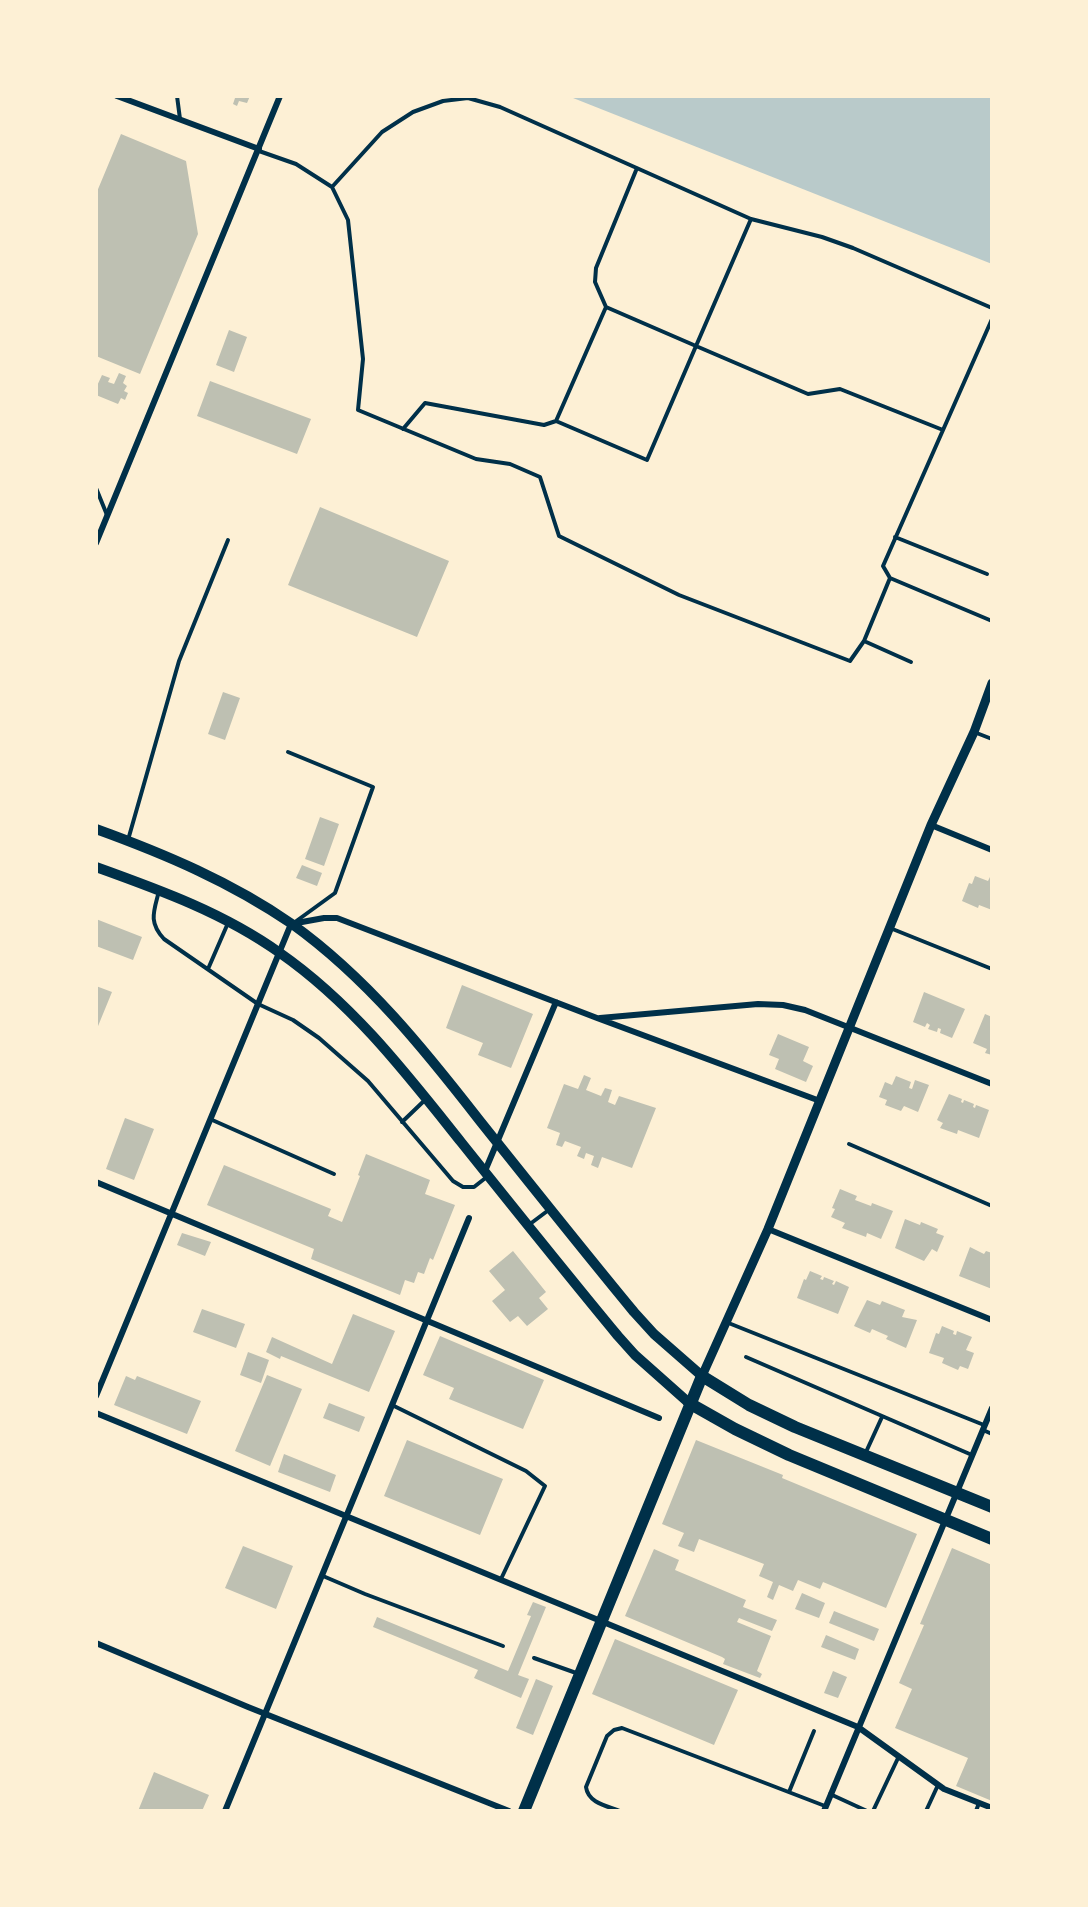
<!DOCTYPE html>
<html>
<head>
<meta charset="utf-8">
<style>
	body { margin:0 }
	#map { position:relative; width:1088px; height:1907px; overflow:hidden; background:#fdf0d5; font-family:"Nunito Sans",sans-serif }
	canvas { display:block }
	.frame { position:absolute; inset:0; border:98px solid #fdf0d5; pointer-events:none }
</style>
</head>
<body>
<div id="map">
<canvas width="1088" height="1907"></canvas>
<div class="frame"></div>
</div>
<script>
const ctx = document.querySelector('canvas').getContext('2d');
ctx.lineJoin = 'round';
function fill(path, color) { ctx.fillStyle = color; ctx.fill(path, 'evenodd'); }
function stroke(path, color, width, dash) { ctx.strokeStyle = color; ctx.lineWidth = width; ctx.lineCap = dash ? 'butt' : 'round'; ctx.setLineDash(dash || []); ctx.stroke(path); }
const green = new Path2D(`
	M568 96H992V264Z`);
const building = new Path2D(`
	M230 96H250L247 103 239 101 237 106 233 104 235 98Z
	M121 134 186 161 198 234 140 374 96 356V194Z
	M229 330 247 337 234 372 216 365Z
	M119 373 126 376 123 383 127 386 124 391 128 393 125 400 121 398 118 404 96 395V388L102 375 110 378 108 382 114 384Z
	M210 381 311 419 297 454 197 416Z
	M320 507 449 561 417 637 288 585Z
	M223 692 240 698 225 740 208 734Z
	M320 817 339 824 324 866 305 859Z
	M302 865 322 873 317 886 296 878Z
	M975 876 988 881 990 877 992 878V910L979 905 978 908 962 901 969 883 972 884Z
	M96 919 142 937 133 960 96 946Z
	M462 985 533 1014 511 1068 478 1055 483 1043 446 1028Z
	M96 986 112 992 96 1031Z
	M924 992 965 1009 952 1038 940 1033 941 1029 938 1028 937 1032 928 1029 930 1025 927 1023 925 1027 913 1022Z
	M985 1014 992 1017V1055L985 1053 987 1049 973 1043Z
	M778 1034 809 1047 803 1061 813 1066 806 1082 775 1069 779 1059 769 1055Z
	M584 1075 591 1078 586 1090 601 1096 605 1088 612 1090 608 1102 615 1105 619 1096 656 1108 632 1168 602 1157 598 1168 591 1165 594 1156 586 1153 584 1159 577 1156 581 1147 565 1141 562 1147 556 1145 560 1133 547 1128 564 1084 578 1089Z
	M896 1076 911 1082 909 1088 912 1089 915 1080 929 1085 918 1112 904 1106 901 1111 885 1105 887 1100 879 1097 885 1082 892 1085Z
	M949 1094 962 1099 961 1102 963 1103 964 1100 974 1104 973 1107 975 1108 976 1105 989 1110 979 1138 958 1130 957 1134 940 1128 943 1123 937 1120Z
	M125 1118 154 1129 134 1180 106 1169Z
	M366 1154 430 1180 425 1194 455 1205 433 1260 430 1258 424 1274 418 1272 414 1283 405 1280 400 1295 311 1259 314 1249 207 1205 224 1165 331 1209 328 1216 342 1222 360 1176 358 1175Z
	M840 1189 857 1196 855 1200 871 1206 872 1203 893 1211 881 1239 867 1233 866 1237 842 1228 845 1223 831 1217 835 1209 832 1208Z
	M905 1219 920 1225 921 1222 938 1229 936 1233 944 1236 937 1252 932 1249 924 1261 895 1248Z
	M182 1233 211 1242 205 1256 177 1245Z
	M970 1247 984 1254 986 1251 992 1253V1289L959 1276Z
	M513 1251 546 1292 539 1298 548 1309 527 1326 518 1316 510 1322 492 1301 505 1290 489 1271Z
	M810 1271 822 1276 820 1279 823 1280 824 1277 834 1281 832 1284 834 1285 836 1281 849 1287 838 1314 797 1298 804 1279 806 1280Z
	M867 1300 880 1305 882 1301 905 1310 902 1317 917 1320 906 1348 886 1339 888 1336 872 1329 870 1333 854 1326Z
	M202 1309 245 1324 236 1348 193 1332Z
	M353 1314 395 1331 369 1392 281 1356 280 1359 266 1352 272 1337 332 1364Z
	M942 1326 954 1331 953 1334 956 1335 957 1331 972 1337 966 1350 974 1353 968 1369 960 1366 958 1370 942 1363 944 1358 929 1353 936 1333 939 1334Z
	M440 1336 544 1380 523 1429 449 1399 454 1388 423 1375Z
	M248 1352 269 1360 261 1383 240 1375Z
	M267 1375 302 1389 270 1466 235 1451Z
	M126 1376 135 1380 137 1376 201 1401 187 1434 114 1405Z
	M329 1403 365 1417 359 1432 323 1418Z
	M407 1440 503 1479 480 1535 384 1496Z
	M696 1440 783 1475 782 1478 917 1534 886 1608 823 1582 820 1589 798 1580 793 1591 779 1585 773 1600 767 1597 773 1582 759 1576 764 1564 699 1539 694 1552 678 1546 684 1533 662 1524Z
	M284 1454 336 1475 330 1492 278 1472Z
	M243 1546 293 1566 276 1609 225 1588Z
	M952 1548 992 1565V1801L956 1786 968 1758 895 1728 912 1689 899 1683 924 1625 920 1624Z
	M654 1549 679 1560 675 1570 746 1600 743 1607 777 1620 772 1631 739 1618 737 1622 771 1636 757 1671 762 1674 760 1678 723 1664 725 1659 722 1657 625 1616Z
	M802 1593 825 1603 819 1618 795 1609Z
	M533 1602 546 1607 518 1675 529 1679 521 1698 474 1678 478 1670 373 1627 377 1617 508 1671 531 1616 527 1615Z
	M834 1611 879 1629 874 1641 829 1623Z
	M826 1635 859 1649 855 1660 821 1647Z
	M615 1639 738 1690 714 1745 592 1694Z
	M833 1671 847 1677 838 1698 824 1693Z
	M536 1679 553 1686 533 1735 516 1728Z
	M154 1772 209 1795 202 1811H138Z`);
const service = new Path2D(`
	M177 96 180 119
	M259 151 296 164 332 187 348 220 363 359 358 410 476 459 510 464 540 477 559 536 679 595 850 661 864 641 890 578 992 621
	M637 168 596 268 595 282 606 307 696 346 751 219
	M332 187 382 132 413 112 443 101 468 98 500 107 751 219 822 237 853 248 992 308
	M606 307 556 421 647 460 696 346 808 394 840 389 943 430
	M403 429 425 403 544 425 556 421
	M96 488 107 515
	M895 537 987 574
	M890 578 883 566 992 319
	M864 641 911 662
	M974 732 992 739
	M288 752 373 787 335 893 295 922
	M128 840 179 661 228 540
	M159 891C154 911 148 922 164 939L258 1004 293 1020 319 1038 368 1081 453 1181 463 1187H474L488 1176
	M890 928 992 969
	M208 969 228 923
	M210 1119 334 1174
	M402 1122 426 1099
	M849 1144 992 1206
	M530 1224 550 1209
	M726 1322 984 1425
	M746 1357 972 1455
	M392 1405 526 1471 545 1486 501 1579
	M983 1430 992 1434
	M866 1452 882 1417
	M323 1576 365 1594 503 1646
	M534 1658 579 1674
	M789 1792 814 1731
	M830 1794 867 1811
	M620 1811C607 1806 588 1803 586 1787L607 1736 614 1730 622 1728 825 1806
	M873 1811 899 1756
	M926 1811 938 1785
	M976 1811 979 1803`);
const minor = new Path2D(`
	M117 96 259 149
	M96 543 280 96
	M931 825 992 850
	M600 1018 758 1004 783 1005 805 1010 992 1084
	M485 1171 556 1002
	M96 1182 659 1418
	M768 1229 992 1320
	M96 1396 291 924 324 918H337L597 1018 820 1101
	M96 1413 858 1727 944 1789 992 1808
	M96 1643 248 1707 509 1811
	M225 1811 469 1218
	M824 1811 992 1408`);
const tertiary = new Path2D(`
	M702 1376 768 1229 931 825 974 732 992 683`);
const secondary = new Path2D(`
	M96 829C165 854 231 882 292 924 367 978 424 1049 480 1121 531 1185 582 1249 634 1312L654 1334 702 1376
	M96 867C160 890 224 913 280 953 353 1004 406 1073 461 1142 513 1207 565 1272 618 1336L635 1355 689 1403`);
const primary = new Path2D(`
	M689 1403 735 1429 789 1455 992 1539
	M524 1811 702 1376 749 1405 795 1427 992 1507`);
fill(green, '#b9caca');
fill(building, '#bec0b2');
stroke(service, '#003049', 4);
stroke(minor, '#003049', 6);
stroke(tertiary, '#003049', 9);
stroke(secondary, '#003049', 10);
stroke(primary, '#003049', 12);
</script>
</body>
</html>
